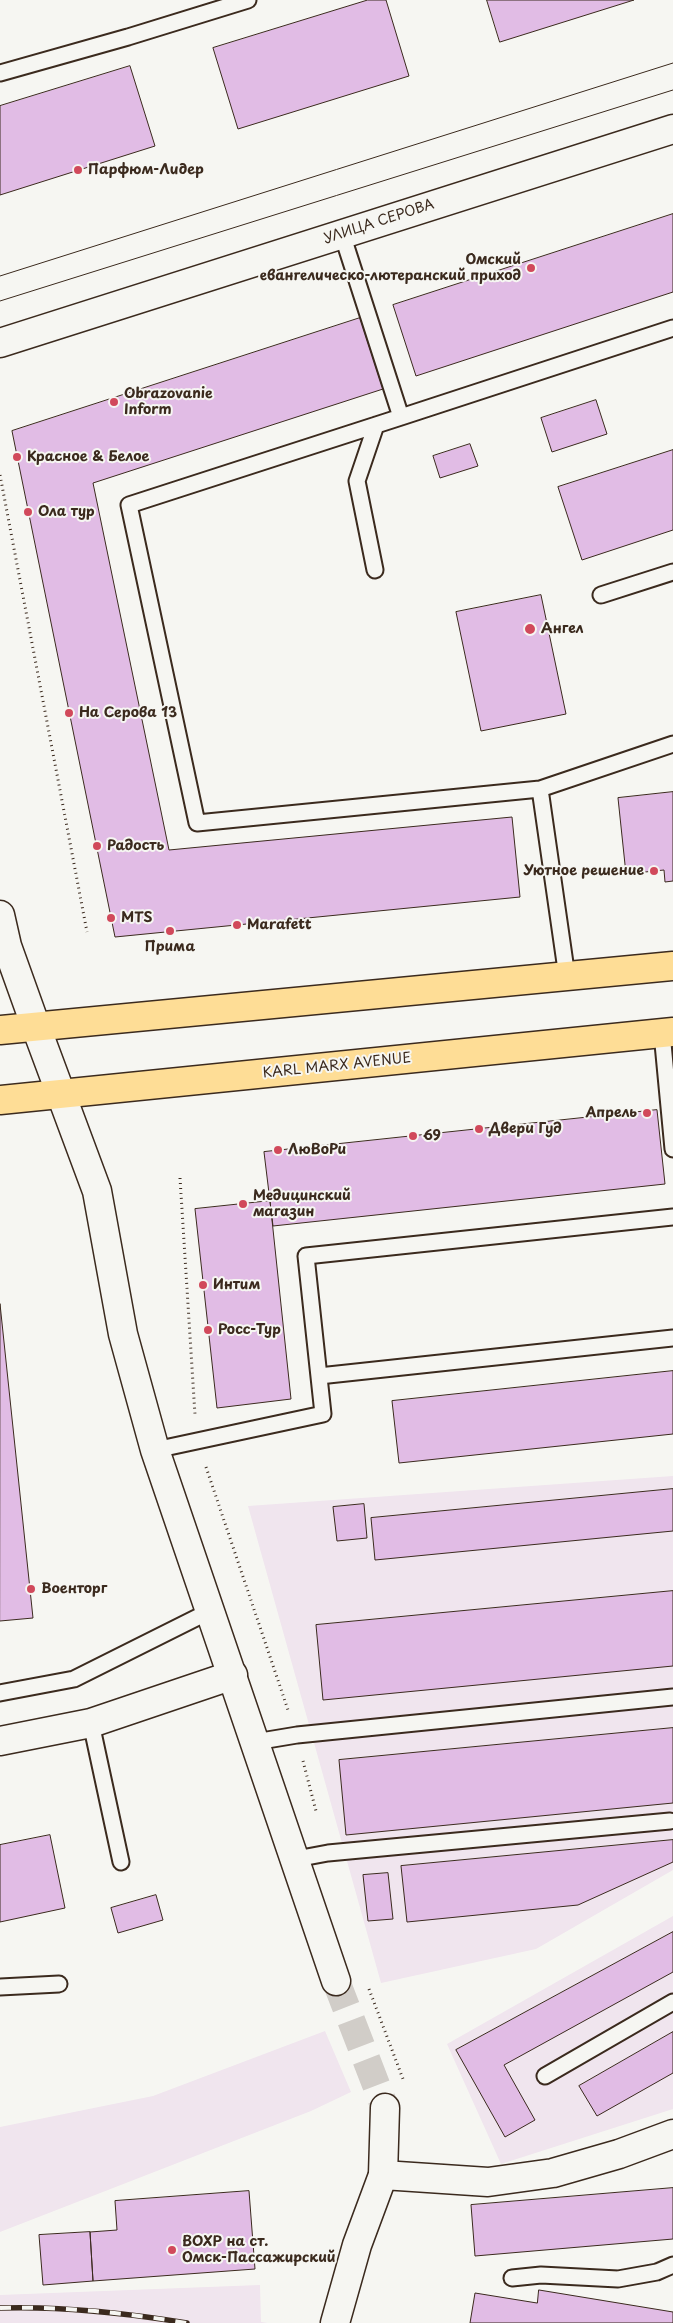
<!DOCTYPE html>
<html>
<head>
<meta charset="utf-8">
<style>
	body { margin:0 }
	canvas { display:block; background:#f6f6f2 }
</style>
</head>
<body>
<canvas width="673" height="2323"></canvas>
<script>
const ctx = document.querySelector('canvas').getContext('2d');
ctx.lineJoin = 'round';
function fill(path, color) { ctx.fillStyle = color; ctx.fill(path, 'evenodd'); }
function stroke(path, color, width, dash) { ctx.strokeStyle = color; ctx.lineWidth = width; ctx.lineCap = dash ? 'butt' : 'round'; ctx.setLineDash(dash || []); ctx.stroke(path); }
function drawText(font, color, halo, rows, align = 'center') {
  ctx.font = font + ' "Playpen Sans",sans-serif'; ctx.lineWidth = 4; ctx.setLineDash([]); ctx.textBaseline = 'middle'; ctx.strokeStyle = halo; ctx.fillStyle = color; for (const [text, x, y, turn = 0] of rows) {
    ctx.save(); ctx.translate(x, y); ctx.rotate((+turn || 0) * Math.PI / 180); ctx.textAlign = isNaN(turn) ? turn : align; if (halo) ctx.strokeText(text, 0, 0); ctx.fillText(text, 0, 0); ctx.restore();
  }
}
const built = new Path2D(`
	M673 1476V1870L536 1949 381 1983 248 1506Z
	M673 1916V2109L501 2164 447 2044Z
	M325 2031 351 2092 311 2111 0 2232V2127L153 2096Z
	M260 2285 261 2322 268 2323H0V2295Z`);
const building = new Path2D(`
	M368 0H386L409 76 238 129 213 48Z
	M487 0H634L500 42Z
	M130 66 155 146 0 195V106Z
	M673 214V292L416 376 393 305Z
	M360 318 383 389 93 483 169 850 512 817 520 897 115 937 12 431Z
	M596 400 607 434 552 452 541 418Z
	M470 444 478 466 440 478 433 456Z
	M673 450V530L582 560 558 487Z
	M541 595 566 714 481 731 456 612Z
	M673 792V881L665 882 664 870 626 874 618 798Z
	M657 1110 665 1184 273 1226 264 1152Z
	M270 1201 291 1399 217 1408 195 1209Z
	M0 1304 33 1618 0 1621Z
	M673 1371V1434L399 1463 392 1401Z
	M673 1489V1531L375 1560 371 1518Z
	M364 1504 367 1538 337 1541 333 1507Z
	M673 1591V1666L323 1700 316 1625Z
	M673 1728V1803L346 1835 339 1760Z
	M50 1835 65 1908 0 1922V1845Z
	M673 1840V1862L578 1905 407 1922 401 1866Z
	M388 1873 393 1919 368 1921 363 1875Z
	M156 1895 163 1920 118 1933 111 1908Z
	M673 1932V1972L504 2065 535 2120 505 2137 456 2050Z
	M673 2032V2073L597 2116 579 2086Z
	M673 2188V2239L475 2256 471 2205Z
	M249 2191 255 2269 93 2281 90 2232 117 2230 115 2201Z
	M90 2232 93 2281 43 2285 39 2235Z
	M539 2290 673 2312V2323H470L475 2293 537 2303Z`);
const secondaryTunnel = new Path2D(`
	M336 1981 385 2108`);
const path = new Path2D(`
	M0 475 87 932
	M180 1178 195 1415
	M206 1467 288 1710
	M303 1761 316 1811
	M369 1989 403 2079`);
const service = new Path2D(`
	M0 73 128 37 248 0
	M342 234 401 417 129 505 197 823 540 789 567 977
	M401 417 673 328
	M375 570 357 481 376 425
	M601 595 673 572
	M540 789 673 744
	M662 1033 673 1149
	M319 1376 673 1338
	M155 1450 323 1414 306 1256 673 1217
	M0 1693 74 1679 210 1611
	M91 1723 121 1862
	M255 1742 297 1735 673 1697
	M296 1859 328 1853 670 1821
	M0 1987 59 1984
	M545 2076 673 2002
	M512 2278 541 2275 618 2279 657 2272 673 2265`);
const minor = new Path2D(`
	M0 1741 91 1723 233 1675
	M383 2175 488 2182 553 2173 619 2154 673 2134`);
const tertiary = new Path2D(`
	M0 343 673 129
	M0 915 7 946 36 1027`);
const secondary = new Path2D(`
	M36 1027 97 1191 123 1334 155 1450 336 1981
	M335 2323 357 2245 383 2175 385 2108`);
const primary = new Path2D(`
	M0 1030 673 966
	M0 1100 673 1032`);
const tram = new Path2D(`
	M0 276 673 63
	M0 301 673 90`);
const rail = new Path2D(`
	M0 2308C62 2306 126 2313 187 2323`);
const markers = [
	[78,170,5,"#d1495b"],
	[531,268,5,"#d1495b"],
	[114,402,5,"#d1495b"],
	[17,457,5,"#d1495b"],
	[28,512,5,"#d1495b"],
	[530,629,6,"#d1495b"],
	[69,713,5,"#d1495b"],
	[97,846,5,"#d1495b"],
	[654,871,5,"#d1495b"],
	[111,918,5,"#d1495b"],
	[237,925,5,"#d1495b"],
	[170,931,5,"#d1495b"],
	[647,1113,5,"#d1495b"],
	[479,1129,5,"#d1495b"],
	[413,1136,5,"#d1495b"],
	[278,1150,5,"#d1495b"],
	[243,1204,5,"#d1495b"],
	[203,1285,5,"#d1495b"],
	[208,1330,5,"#d1495b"],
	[31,1589,5,"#d1495b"],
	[172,2250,5,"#d1495b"]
];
const poiNames = [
	["Парфюм-Лидер",88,170],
	["Омский",521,260,"right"],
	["евангелическо-лютеранский приход",521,276,"right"],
	["Obrazovanie",124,394],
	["Inform",124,410],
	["Красное & Белое",27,457],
	["Ола тур",38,512],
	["Ангел",541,629],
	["На Серова 13",79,713],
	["Радость",107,846],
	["Уютное решение",644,871,"right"],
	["MTS",121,918],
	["Marafett",247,925],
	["Прима",170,947,"center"],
	["Апрель",637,1113,"right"],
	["Двери Гуд",489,1129],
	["69",423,1136],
	["ЛюВоРи",288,1150],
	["Медицинский",253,1196],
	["магазин",253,1212],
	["Интим",213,1285],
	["Росс-Тур",218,1330],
	["Военторг",41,1589],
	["ВОХР на ст.",182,2242],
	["Омск-Пассажирский",182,2258]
];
const streetNames = [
	["УЛИЦА СЕРОВА",379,222,-18],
	["KARL MARX AVENUE",337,1066,-6]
];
fill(built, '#f0e5ee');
fill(building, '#e1bce5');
stroke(building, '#3b2a1e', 1);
stroke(secondaryTunnel, '#d1cdc8', 28, [28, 14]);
stroke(service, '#3b2a1e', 19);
stroke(minor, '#3b2a1e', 31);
stroke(tertiary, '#3b2a1e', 31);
stroke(secondary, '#3b2a1e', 31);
stroke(primary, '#3b2a1e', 31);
stroke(path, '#3b2a1e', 3, [1, 4]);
stroke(service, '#f6f6f2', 15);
stroke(minor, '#f6f6f2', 28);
stroke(tertiary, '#f6f6f2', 28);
stroke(secondary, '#f6f6f2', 28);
stroke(primary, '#fedd96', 28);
stroke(tram, '#3b2a1e', 1);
stroke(rail, '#3b2a1e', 5.5);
stroke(rail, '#f6f6f2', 4, [11]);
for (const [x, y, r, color] of markers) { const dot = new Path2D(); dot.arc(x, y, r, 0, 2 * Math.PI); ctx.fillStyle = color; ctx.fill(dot); stroke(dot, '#f6f6f2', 2); }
drawText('bold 14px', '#3b2a1e', '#f6f6f2', poiNames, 'left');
drawText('14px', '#3b2a1e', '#f6f6f2', streetNames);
</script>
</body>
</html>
